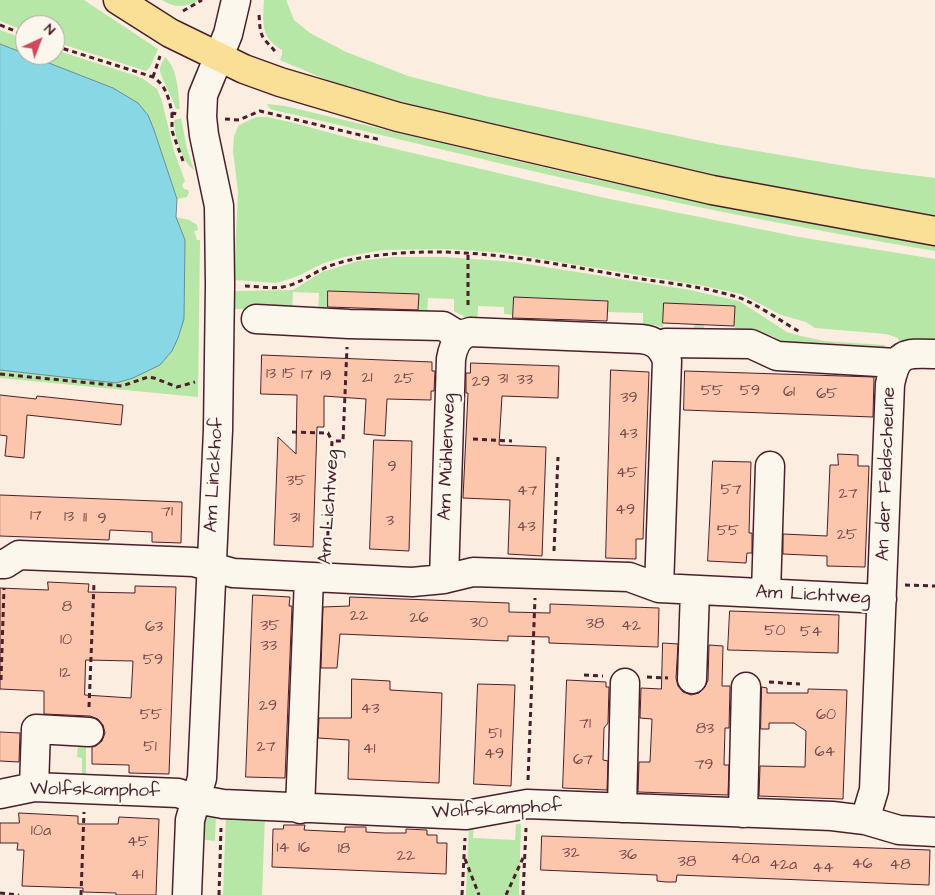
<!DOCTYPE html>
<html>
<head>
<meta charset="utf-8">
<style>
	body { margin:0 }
	#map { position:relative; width:935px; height:895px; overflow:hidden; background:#fbeddf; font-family:"Architects Daughter",sans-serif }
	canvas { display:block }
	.north { position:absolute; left:15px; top:15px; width:50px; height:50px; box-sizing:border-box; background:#fbf7ec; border:1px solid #b4a19f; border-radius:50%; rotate:43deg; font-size:14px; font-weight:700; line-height:20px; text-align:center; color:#4a1f2b }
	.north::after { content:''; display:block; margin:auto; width:18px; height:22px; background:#d1495b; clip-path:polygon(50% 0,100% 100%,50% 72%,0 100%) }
</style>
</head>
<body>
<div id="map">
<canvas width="935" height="895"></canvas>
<div class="north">N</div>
</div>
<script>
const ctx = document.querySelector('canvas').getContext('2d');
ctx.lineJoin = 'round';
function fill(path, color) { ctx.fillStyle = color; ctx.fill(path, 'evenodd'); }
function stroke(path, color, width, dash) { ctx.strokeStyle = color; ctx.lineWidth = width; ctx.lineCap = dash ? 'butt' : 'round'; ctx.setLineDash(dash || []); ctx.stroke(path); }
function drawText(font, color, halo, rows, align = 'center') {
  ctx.font = font + ' "Architects Daughter",sans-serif'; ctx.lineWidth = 4.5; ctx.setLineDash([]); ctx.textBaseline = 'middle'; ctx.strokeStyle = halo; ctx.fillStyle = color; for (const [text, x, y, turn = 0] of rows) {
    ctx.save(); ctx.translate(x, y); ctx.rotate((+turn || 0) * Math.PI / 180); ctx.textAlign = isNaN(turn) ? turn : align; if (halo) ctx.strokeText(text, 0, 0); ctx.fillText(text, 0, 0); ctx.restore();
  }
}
const green = new Path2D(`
	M0 0H84L158 49 150 67 146 71 55 42V25H25V31L0 21Z
	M162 0H199C185 8 175 8 162 0Z
	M264 0H286L294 20 310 33 344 51 408 76 485 96 716 144 863 169 935 178V218L717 178 412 106 327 80 280 60 282 55V50C260 37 263 23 264 0Z
	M0 30 25 39V55H55V50L137 76 145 80 157 89 162 101 174 151 185 181 182 185 184 189 188 190 189 192 187 197 177 199 176 217 189 220 197 225 198 230 194 231 197 240H200L198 397 0 378Z
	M165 57C178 69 178 92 180 109H176C174 100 159 75 160 69 160 65 163 61 165 57Z
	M267 104 285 106 589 178 703 202 935 245V251C818 231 702 209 586 183 481 160 378 133 273 110L269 108Z
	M256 117H267L290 122 353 139 605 198 799 237 935 259V347L904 343 899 341 898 338 886 334 815 328 806 322 781 315 741 294 704 286 505 253 449 249 383 250 344 257 324 263 298 276 277 283 234 280 238 192 233 151 234 136 239 125Z
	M181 118 187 149 194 170C180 159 175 137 174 120Z
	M393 257H445L514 262 690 290 739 301 787 332 797 335 824 341 884 345 888 350 787 351V342L778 341 773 336 734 334 735 306 705 305 704 333H694V304L664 303 663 328 655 325 643 326V313L608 312V301L568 299 567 328 554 327V319L514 297 513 315 504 314V307L478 306 477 324 454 311V299L428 298 427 316 418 315V294L378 292 368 300V292L328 291 327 312H318L319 293 293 292 292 310 235 309 234 291 293 290 322 272 358 261Z
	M78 743H86V781L45 780 48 777 82 778V758L77 757Z
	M216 813 215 841 199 839 204 815Z
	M226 814 265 815 262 895H223Z
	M469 823H474L473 838 515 840 516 824H521L519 895H466Z`);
const water = new Path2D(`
	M0 44 113 88 138 103 148 115 154 130 177 199 176 217 185 240 184 319 178 338 172 351 160 365 133 378 116 383 0 370Z`);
const building = new Path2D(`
	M328 291 419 294 418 310 328 307Z
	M514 297 608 301 607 321 513 318Z
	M664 303 735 306 734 326 663 323Z
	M262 355 432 362V371H435L434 391H431V400L387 399 385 436 364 434 366 399 324 396V427H317L313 547 274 545 278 437 296 454 297 395 261 394Z
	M471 363 559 366 558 398 502 396 499 445 546 447 542 556 508 554 510 500 463 498 468 393H466V373H470Z
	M611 370 649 372 643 539H636V559L606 558Z
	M685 371 874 377 873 417 684 410Z
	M0 395 36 399 37 396 123 405 121 425 27 415 24 458 5 456 7 436 0 435Z
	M374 440 412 441 409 551 370 549Z
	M838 454 858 455V466H869L865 567 827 566V556L783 554V534L827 536 830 465H838Z
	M713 461 751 462 749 533H752V553H747L746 563 708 561Z
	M0 495 182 502 181 543 152 542V532L110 530 109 540 0 536Z
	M48 582 89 584 88 592 135 593V586L176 587 169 774 129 773V765L92 764V747L96 746 102 741 105 733 103 725 98 719 90 716 44 714V691L0 689V588L48 590ZM86 660 133 661 131 698 85 695Z
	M253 595 290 597 289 606H292L285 778 246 777Z
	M350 597 509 603V612L550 613V604L659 608 658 647 549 643V637L508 636V641L340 634 337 668H321L323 607 349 606Z
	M730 611 839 615 838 653 728 650Z
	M663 643 678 644 676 678 678 686 683 692 691 695 699 693 705 687 708 680 709 645 723 646 722 686H730L729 728H725L724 765H729L728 795 638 792 639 762H650L652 719 640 718 641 688 661 689Z
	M352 679 390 681V690L442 693 439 783 348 779 349 740 318 738 319 718H351Z
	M567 680 606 682V687H609L608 723 604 728 603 760 608 761 607 790 563 788Z
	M478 684 515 685 511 786 474 784Z
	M762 687 767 688V693H808V689L847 690 843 799 759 796 760 766 805 767 806 731 794 723H769V729H761Z
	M0 732 20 733 19 762 0 761Z
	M19 813 78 816V824H118L119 817 159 819 156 895H116V893L83 892V888L22 886 24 850H17L18 843H0V823H19Z
	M284 825H305L304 830 345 832V827H366V832L385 833H406V829L427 830V835H437V843H447L446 874 272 867 273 829H283Z
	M542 836 930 850 929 885 677 875 676 882H666L657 881V875L541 870Z`);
const path = new Path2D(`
	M183 11 202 0
	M259 15C260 24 259 33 265 40 269 45 273 48 276 53
	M0 25 25 35
	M55 46 153 77C166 85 169 99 172 113L177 114
	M153 77 160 56
	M172 113V131L183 161
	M225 119 239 120 260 111 381 140
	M468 255V309
	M245 286C257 286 271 289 283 287 299 284 313 273 327 267 347 259 369 256 390 254 470 246 551 263 630 277 665 283 702 286 737 297 756 303 782 322 800 332
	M0 374 122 386 148 377 154 378 177 387 195 382
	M292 432 328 433 332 441
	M473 439 512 441
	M554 551 558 457
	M327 554 332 441H343L347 347
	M905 585 935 586
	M584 675 603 676
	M647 677 668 678
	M1 680 4 588
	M769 682 800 684
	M89 707 94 583
	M528 780 535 598
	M465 859 479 895
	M0 893 19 895
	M81 895 84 812
	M219 895 221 828
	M462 895 465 838
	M506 895 523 858
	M523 895 526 828`);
const minor = new Path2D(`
	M256 319 349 324 443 326 461 337
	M659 346 666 343 751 344 777 356 896 363
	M0 564H5L19 555 194 562 233 573 412 582 444 579 473 572 629 577 659 588 882 599
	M444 579 451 359C453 347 457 335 470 332L641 339C655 340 663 348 667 361L659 588
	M766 593 770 466
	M692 679 695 590
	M34 787 36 729 89 732
	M0 794 34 787 178 793 196 799 223 804 466 815 527 804 832 816 865 820 899 830 935 832
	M622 808 625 683
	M300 809 309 577
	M743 813 746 687
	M865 820 874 790 890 384C897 352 904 353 935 354
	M187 895 190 820 202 778 218 430 220 285 219 206 204 135 202 117 203 95 228 34 236 0`);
const major = new Path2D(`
	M118 0 170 33 244 69 280 82 398 117 712 190 935 231`);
const numberNames = [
	["13",271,375],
	["15",289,375],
	["17",307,376],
	["19",326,377],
	["21",367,379],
	["25",404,380],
	["31",503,380],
	["33",525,381],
	["29",481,383],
	["55",712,392],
	["59",750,392],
	["61",789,393],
	["65",827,395],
	["39",629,399],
	["43",628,435],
	["9",392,468],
	["45",627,474],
	["35",296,482],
	["57",731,491],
	["47",527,492],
	["27",848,495],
	["49",625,511],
	["71",167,513],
	["17",36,517],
	["13",69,518],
	["11",85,519],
	["31",295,519],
	["9",102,520],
	["3",390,522],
	["43",526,528],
	["55",728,532],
	["25",847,536],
	["8",67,608],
	["22",359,617],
	["26",419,619],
	["30",479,624],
	["38",595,625],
	["35",270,627],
	["42",631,627],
	["63",154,628],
	["50",775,632],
	["54",811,633],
	["10",66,641],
	["33",269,647],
	["59",153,661],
	["12",65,674],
	["29",268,707],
	["43",370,710],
	["55",151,716],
	["60",826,716],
	["71",585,725],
	["83",705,730],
	["51",495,735],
	["51",150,748],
	["27",266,748],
	["41",369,750],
	["64",825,753],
	["49",494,755],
	["67",583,761],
	["79",704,766],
	["10a",41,832],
	["45",138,843],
	["14",283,849],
	["16",304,849],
	["18",344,850],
	["32",571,854],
	["36",628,856],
	["22",406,857],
	["40a",745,860],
	["38",687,863],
	["46",862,865],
	["42a",783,866],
	["48",900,866],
	["44",823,869],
	["41",137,876]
];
const streetNames = [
	["Am Mühlenweg",448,457,-88],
	["An der Feldscheune",887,474,-88],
	["Am Linckhof",215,475,-87],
	["Am Lichtweg",330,507,-86],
	["Am Lichtweg",813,596,3],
	["Wolfskamphof",95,791,1],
	["Wolfskamphof",497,810,-3]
];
fill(green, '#b6e7a7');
fill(water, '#88d7e5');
stroke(water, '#6f8d9b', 1);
fill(building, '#fcc6ad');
stroke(building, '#4a1f2b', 1);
stroke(minor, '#4a1f2b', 31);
stroke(major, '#4a1f2b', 31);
stroke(path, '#4a1f2b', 3, [5, 4]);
stroke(minor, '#fbf7ec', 28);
stroke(major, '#fadf96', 28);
drawText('16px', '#76494c', null, numberNames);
drawText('19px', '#4a1f2b', '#fbf7ec', streetNames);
</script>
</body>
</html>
